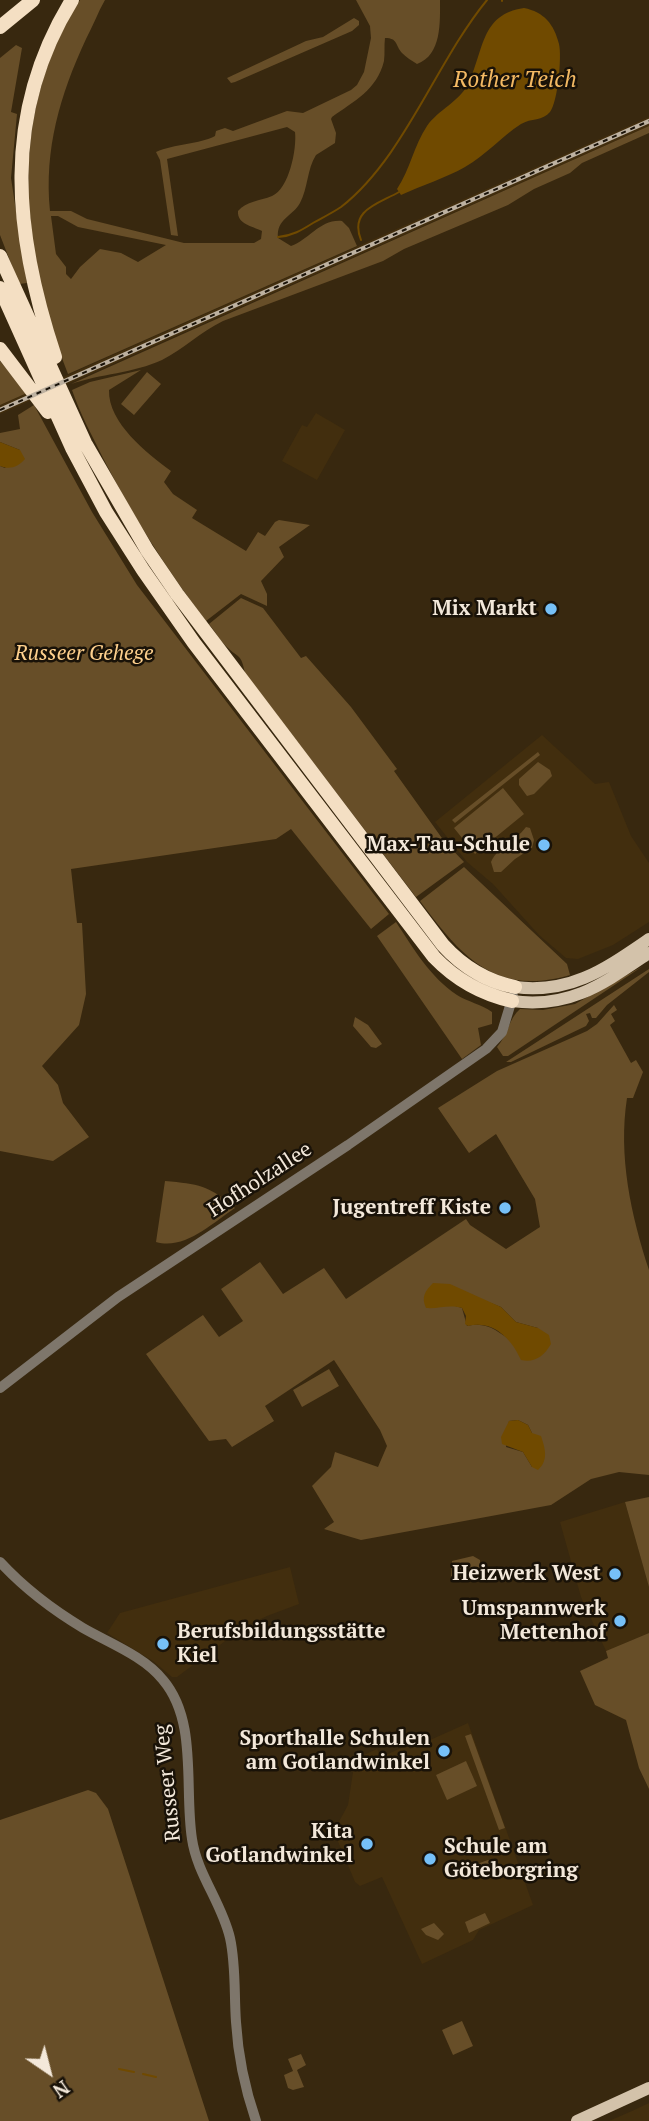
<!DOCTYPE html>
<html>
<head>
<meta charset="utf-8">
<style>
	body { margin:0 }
	#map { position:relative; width:649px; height:2121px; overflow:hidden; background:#38280f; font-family:"PT Serif",serif }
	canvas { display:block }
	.north { position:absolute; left:14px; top:2037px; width:70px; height:70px; -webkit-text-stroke:5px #191208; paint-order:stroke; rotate:145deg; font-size:19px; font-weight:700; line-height:28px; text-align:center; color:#f3e8da }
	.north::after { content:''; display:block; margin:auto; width:24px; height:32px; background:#f3e8da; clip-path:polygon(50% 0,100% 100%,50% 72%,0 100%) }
</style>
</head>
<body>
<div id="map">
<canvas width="649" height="2121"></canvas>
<div class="north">N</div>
</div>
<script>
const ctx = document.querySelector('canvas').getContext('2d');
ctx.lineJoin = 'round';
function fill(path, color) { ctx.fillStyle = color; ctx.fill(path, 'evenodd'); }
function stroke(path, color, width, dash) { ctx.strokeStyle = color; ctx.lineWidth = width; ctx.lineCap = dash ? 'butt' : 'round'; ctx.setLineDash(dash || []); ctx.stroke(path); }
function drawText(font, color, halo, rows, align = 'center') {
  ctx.font = font + ' "PT Serif",serif'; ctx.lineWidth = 5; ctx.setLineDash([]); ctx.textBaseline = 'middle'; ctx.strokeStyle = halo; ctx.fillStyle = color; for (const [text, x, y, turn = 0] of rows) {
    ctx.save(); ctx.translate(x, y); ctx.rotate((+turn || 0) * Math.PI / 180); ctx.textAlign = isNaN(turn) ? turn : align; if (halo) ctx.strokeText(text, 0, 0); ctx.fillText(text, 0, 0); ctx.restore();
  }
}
const built = new Path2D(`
	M649 117V126L0 414V405Z
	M316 413 345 430 317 480 282 461 302 425 307 427Z
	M542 735 595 784 609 782 631 836 649 863V922L613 945 578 959 566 958 539 935 493 884 467 862 435 822Z
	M625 1502 649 1587V1633L606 1651 581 1597 560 1522Z
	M290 1567 299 1604 267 1616 244 1627 177 1677H172L153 1661 107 1633 120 1613Z
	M468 1723 533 1905 479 1930 473 1940 422 1964 382 1877 360 1886 355 1882 337 1839 335 1829 348 1805 355 1759 377 1749 381 1757 408 1745 410 1749Z
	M649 2103V2121H609L632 2111Z`);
const green = new Path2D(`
	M80 0H105C98 12 93 26 86 39 60 95 44 149 50 211H71L87 219 184 243H254L261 239 262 231C252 226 237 224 238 211 246 201 260 201 272 196 289 189 297 149 295 132L287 127 167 159 178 236 171 235 160 160 156 152C174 144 200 144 215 136L216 131 225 128 233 131 287 111 303 113 351 90 357 85 364 72 371 38 370 26 356 0H440C440 22 442 55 417 64 412 61 406 57 402 53 395 45 398 38 385 38 384 46 385 53 384 61 377 90 354 101 332 117L331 119 336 133 335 143 316 155C307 169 308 188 300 203 293 216 276 219 278 238L291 246C309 240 320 219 342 221L349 228 357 246 68 374C22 249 5 118 80 0ZM51 216H58L78 227 166 245 138 262 121 253 100 249 80 267 71 279 66 274V267L56 254Z
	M354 18 359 21V25L352 31 235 82 231 83 227 78 306 41 323 37Z
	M16 45 22 48 11 112 17 114 11 178 27 283 19 284 0 235V58Z
	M649 126V133L582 163 570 173 534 189 508 205 404 249 383 261 223 321C200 332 184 349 162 360 134 373 100 374 71 384Z
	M0 361 27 393 0 405Z
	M141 370 109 390C108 423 147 453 171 471L164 482 173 494 197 510 192 518 246 551 258 532 265 536 275 522 279 520 310 525 279 547 284 557 261 581 267 594V606L241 594 206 621C166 569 133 516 103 458 92 435 80 414 72 390L90 382Z
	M147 372 161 384 134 415 121 404Z
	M34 405 92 512 137 585 389 914 371 929 291 829 276 839 71 869 77 923H82L86 994 79 1025 42 1066 58 1085 63 1103 89 1137 53 1161 0 1151V466L5 468 20 450 0 442V433L20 429 18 415Z
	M241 598 263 608 301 658 306 656 351 707 397 769 394 771 444 841 464 862 416 897 245 673C241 653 239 659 227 647 220 641 215 631 209 624Z
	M538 752 540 755 455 823 452 820Z
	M538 762 550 770 552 776 534 794 527 796 519 785V779Z
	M503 788 524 814 475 854 454 828Z
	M526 827 530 828 534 840 532 848 515 859 501 872H494L491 862C499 845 513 844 526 827Z
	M464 867 567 964 570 975C495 997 461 956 420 901Z
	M396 922C413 948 430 977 457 995 468 1002 481 1004 492 1012V1024L478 1028 481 1045 462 1059 377 936Z
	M643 966 508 1056H503L497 1047C508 1035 509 1018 520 1009L543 1010 575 1004Z
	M649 969V972L607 1005 596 1018H592L590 1013 586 1014 589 1021 586 1026 511 1062H506Z
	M614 1005 617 1010 611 1014 615 1021 610 1025 631 1063 636 1060 643 1072 633 1098H627C618 1156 631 1215 649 1270V1475L619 1472 591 1479 551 1505 361 1540 324 1529 334 1522 312 1486 331 1467 335 1452 378 1467 387 1446 380 1430 334 1360 265 1406 274 1421 232 1447 226 1439 209 1441 146 1354 203 1315 219 1337 243 1321 221 1289 260 1262 283 1294 324 1268 346 1299 466 1219 470 1225 506 1249 540 1227 535 1199 496 1134 469 1153 438 1108 497 1071 587 1031 597 1024ZM488 1302 501 1307 516 1322 538 1328 513 1342C497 1331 487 1321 467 1326L462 1308 449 1304ZM518 1420 528 1425 532 1433V1467L523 1452 506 1447 509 1421Z
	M355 1017 368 1025 382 1044 376 1048 371 1047 353 1026Z
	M165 1181C198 1184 209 1185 235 1208 211 1224 185 1250 156 1242Z
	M329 1369 339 1386 302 1407 293 1390Z
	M649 1497V1587L625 1502Z
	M473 1556 480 1560 481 1577 451 1576 452 1561Z
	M649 1633V1789L639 1768 626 1720 595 1705 580 1671 608 1658 606 1651Z
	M471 1734 505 1828 499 1830 465 1736Z
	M466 1761 477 1786 447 1800 436 1775Z
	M88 1790 96 1793 108 1809 209 2121H0V1820Z
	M488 1860 492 1861V1869L478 1876 475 1875 471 1866Z
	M485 1913 490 1923 469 1933 465 1922Z
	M434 1923 444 1934 438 1940 426 1935 421 1929Z
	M462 2021 473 2046 453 2055 442 2030Z
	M301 2054 306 2065 297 2070 304 2087 293 2090 288 2088 284 2075 293 2071 288 2059Z`);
const water = new Path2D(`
	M524 8C544 12 554 24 559 44 562 56 558 102 550 112 543 121 531 118 521 124 501 137 486 155 465 167 446 178 422 185 401 195L397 189C410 170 414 145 427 126 438 110 460 101 468 84 484 52 480 14 524 8Z
	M0 442 20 450 25 459C18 467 10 470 0 466Z
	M433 1283 450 1284 501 1307 516 1322 538 1328 549 1335 551 1344C544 1356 535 1363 521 1360 511 1338 493 1320 468 1326L465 1324 466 1316 462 1308C448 1304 440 1309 426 1308 421 1297 425 1291 433 1283Z
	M518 1420 528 1425 532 1433 541 1436C545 1448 549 1460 538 1470L532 1467 523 1452 502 1444 501 1437 509 1421Z`);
const stream = new Path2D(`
	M502 0V1
	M278 237C292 236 302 230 313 223 322 218 332 213 341 207 404 158 436 62 487 0
	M361 240C349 210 378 204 399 192
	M119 2069 134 2072
	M143 2074 156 2077`);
const minor = new Path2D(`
	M0 1388 118 1297 348 1145 486 1049 502 1032 513 996
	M0 1562C24 1588 53 1610 83 1628 109 1643 144 1656 163 1680 198 1721 184 1788 192 1839 197 1874 222 1903 230 1938 236 1965 234 1994 236 2022 238 2056 245 2089 256 2121`);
const major = new Path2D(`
	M515 987C571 994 605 969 649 939
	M512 1001C570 1009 603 984 649 953
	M577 2121 649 2088`);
const highway = new Path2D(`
	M0 27 33 0
	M0 256 85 443 147 550 177 594 443 945C463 967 485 981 515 987
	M0 288 72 448 106 512 143 570 194 643 434 957C456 980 481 994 512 1001
	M0 349 48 412
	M55 357C14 234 1 115 72 0`);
const rail = new Path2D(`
	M0 410 649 121`);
const markers = [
	[551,609,7,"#76c0f7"],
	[544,845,7,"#76c0f7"],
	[505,1208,7,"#76c0f7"],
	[615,1574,7,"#76c0f7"],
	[620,1621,7,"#76c0f7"],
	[163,1644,7,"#76c0f7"],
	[444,1751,7,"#76c0f7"],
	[367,1844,7,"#76c0f7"],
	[430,1859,7,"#76c0f7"]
];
const poiNames = [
	["Mix Markt",537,609],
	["Max-Tau-Schule",530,845],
	["Jugentreff Kiste",491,1208],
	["Heizwerk West",601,1574],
	["Umspannwerk",606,1609],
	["Mettenhof",606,1633],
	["Berufsbildungsstätte",177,1632,"left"],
	["Kiel",177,1656,"left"],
	["Sporthalle Schulen",430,1739],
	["am Gotlandwinkel",430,1763],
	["Kita",353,1832],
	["Gotlandwinkel",353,1856],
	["Schule am",444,1847,"left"],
	["Göteborgring",444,1871,"left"]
];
const parkNames = [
	["Russeer Gehege",84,654]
];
const streetNames = [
	["Hofholzallee",260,1180,-33],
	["Russeer Weg",168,1783,-96]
];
const waterNames = [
	["Rother Teich",515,80]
];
fill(built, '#422e0e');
fill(green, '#674e28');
fill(water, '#704a00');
stroke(stream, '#704a00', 2);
stroke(minor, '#7e766b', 10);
stroke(major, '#d3c2aa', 12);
stroke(highway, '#f4dfc3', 14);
stroke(rail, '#bdb1a0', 4.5);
stroke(rail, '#191208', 2, [5]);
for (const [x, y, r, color] of markers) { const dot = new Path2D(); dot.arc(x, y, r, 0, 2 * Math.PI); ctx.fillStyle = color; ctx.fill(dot); stroke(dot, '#191208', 2.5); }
drawText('bold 21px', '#f3e8da', '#191208', poiNames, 'right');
drawText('italic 21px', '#fed08d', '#191208', parkNames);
drawText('21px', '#f3e8da', '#191208', streetNames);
drawText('italic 23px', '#f3b963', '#191208', waterNames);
</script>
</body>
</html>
